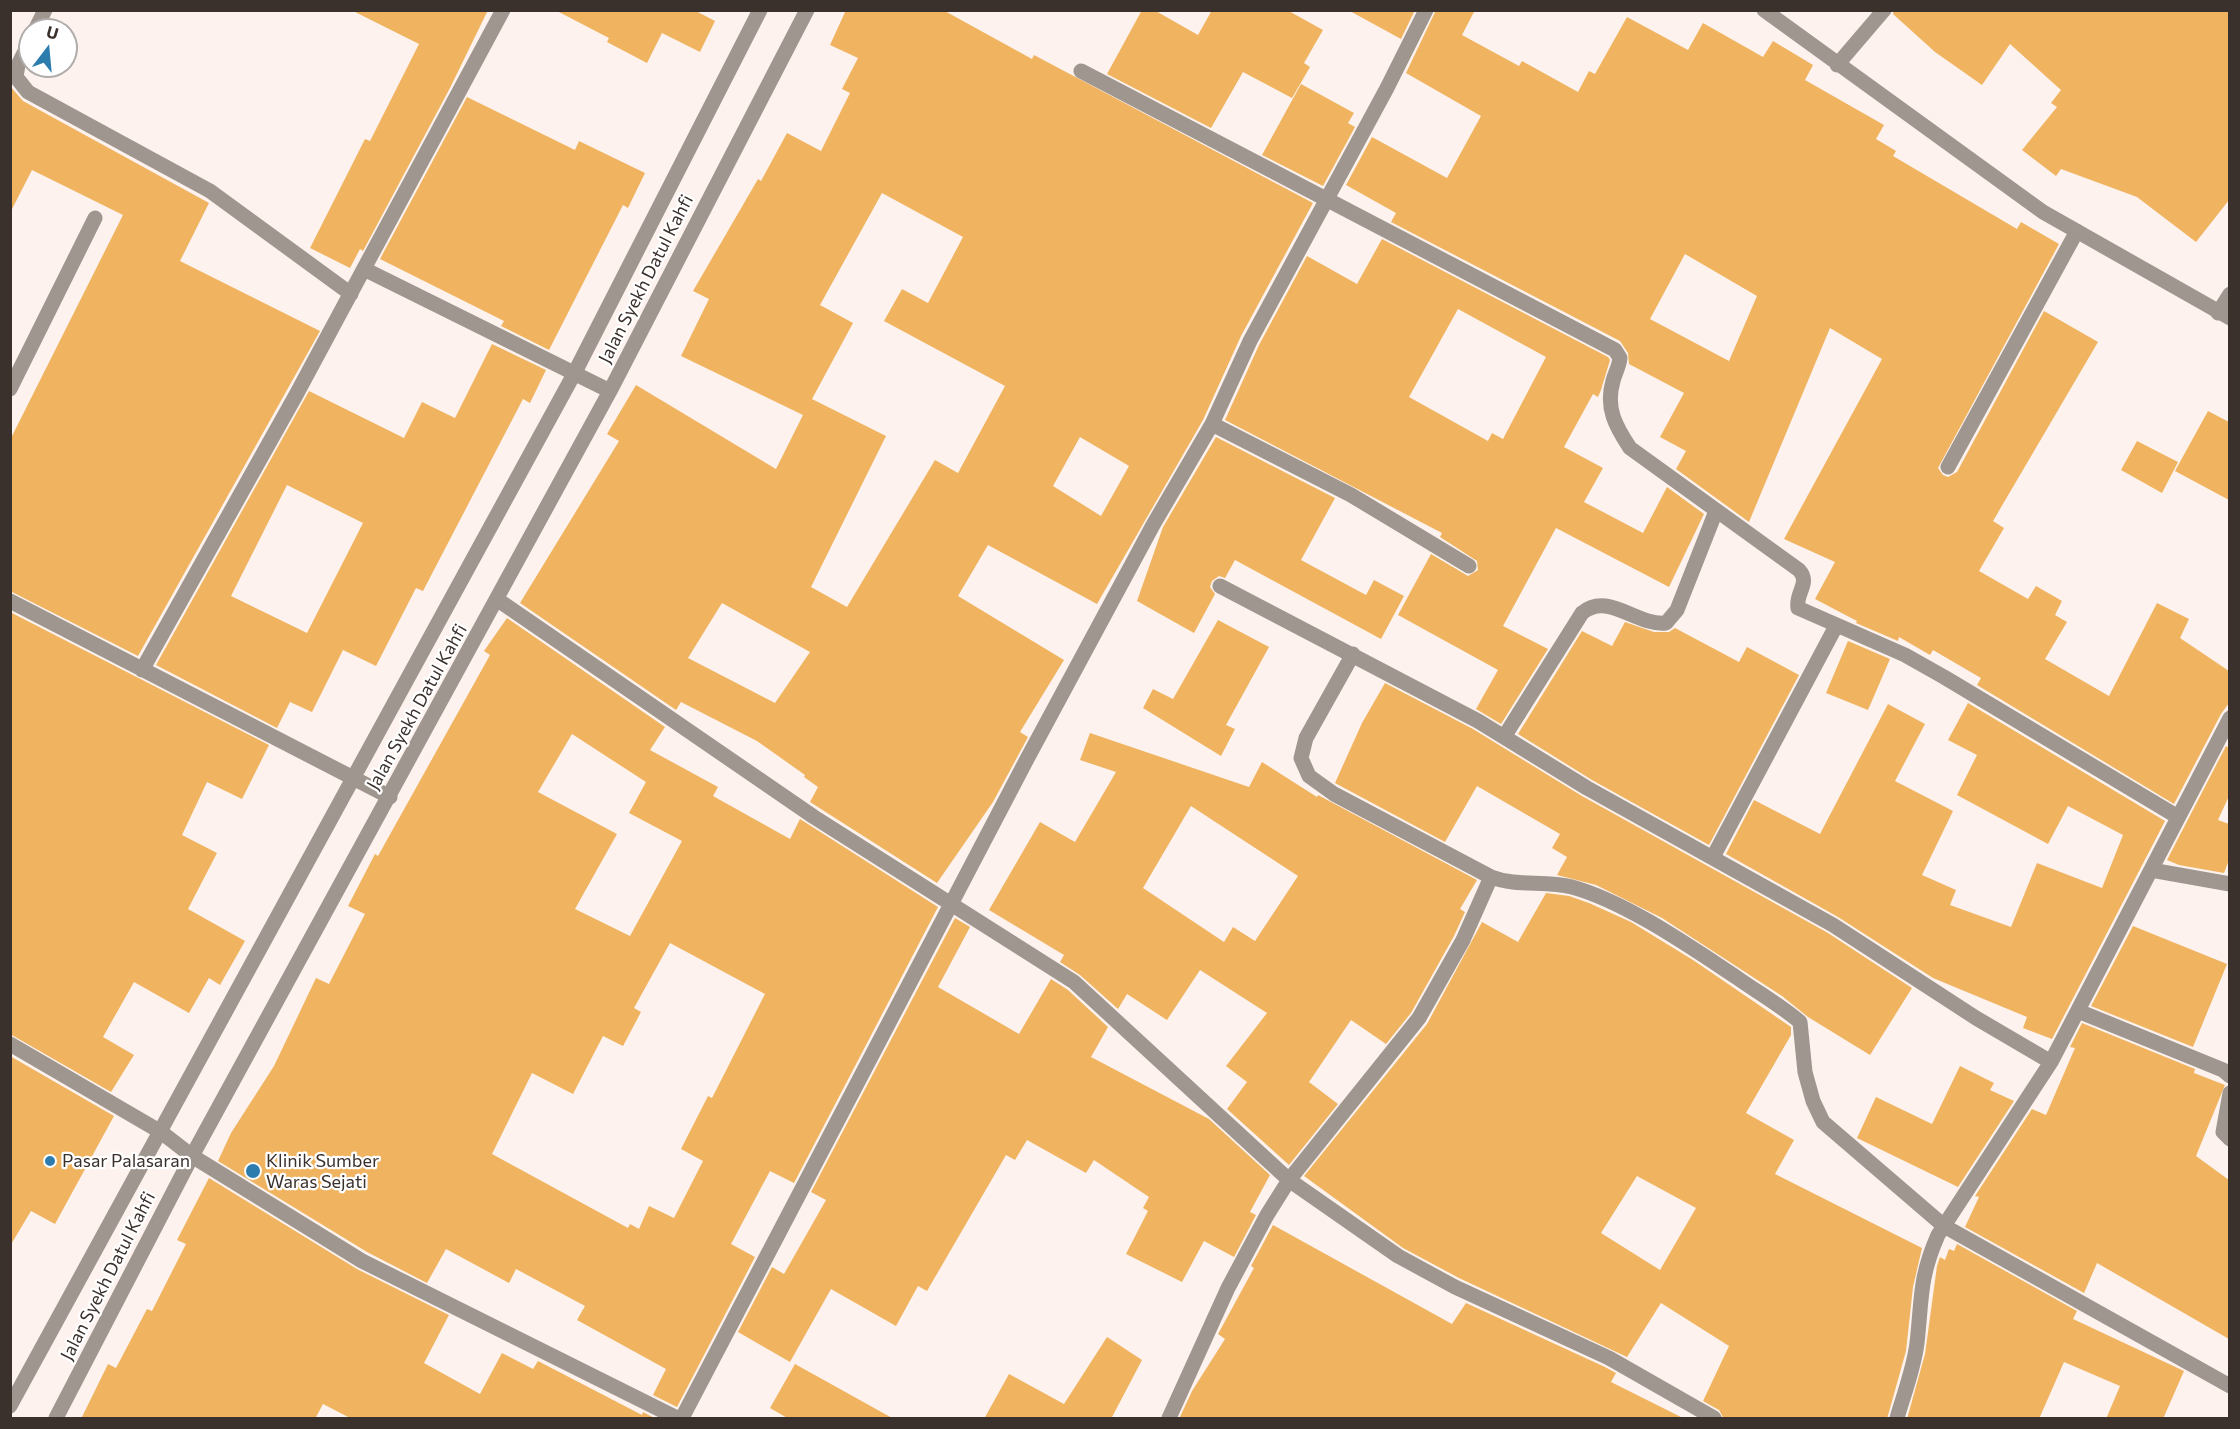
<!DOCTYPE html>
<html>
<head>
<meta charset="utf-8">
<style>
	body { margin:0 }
	#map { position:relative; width:2240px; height:1429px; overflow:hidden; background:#fdf2ee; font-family:Commissioner,sans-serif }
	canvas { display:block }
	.frame { position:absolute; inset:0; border:12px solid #3a302c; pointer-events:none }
	.north { position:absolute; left:18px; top:18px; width:60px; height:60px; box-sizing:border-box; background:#fff; border:2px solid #b0acab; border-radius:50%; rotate:16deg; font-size:16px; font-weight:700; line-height:24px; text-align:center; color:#3a302c }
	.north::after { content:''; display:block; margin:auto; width:21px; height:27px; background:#2c7dae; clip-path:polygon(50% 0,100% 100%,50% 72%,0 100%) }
</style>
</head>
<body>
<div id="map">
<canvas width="2240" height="1429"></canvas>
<div class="frame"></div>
<div class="north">U</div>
</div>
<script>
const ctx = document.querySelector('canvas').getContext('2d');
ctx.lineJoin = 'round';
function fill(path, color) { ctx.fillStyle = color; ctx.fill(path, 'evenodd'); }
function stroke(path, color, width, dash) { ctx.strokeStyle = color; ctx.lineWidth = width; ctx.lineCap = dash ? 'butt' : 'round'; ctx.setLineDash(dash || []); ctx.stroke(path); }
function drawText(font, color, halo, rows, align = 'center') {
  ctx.font = font + ' Commissioner,sans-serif'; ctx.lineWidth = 4.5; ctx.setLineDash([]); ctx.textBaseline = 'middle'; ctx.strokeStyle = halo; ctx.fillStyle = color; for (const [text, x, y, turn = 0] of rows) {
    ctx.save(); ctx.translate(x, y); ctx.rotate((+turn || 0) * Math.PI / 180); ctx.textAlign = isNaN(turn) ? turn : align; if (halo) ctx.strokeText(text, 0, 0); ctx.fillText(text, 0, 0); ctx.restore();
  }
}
const building = new Path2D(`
	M351 10H488L450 88 363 251 360 249 350 268 310 248 365 139 370 141 419 44Z
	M555 10H694L715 21 700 52 662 33 647 63 607 42 609 38Z
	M846 10H943L1032 59 1034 55 1313 203 1241 336 1203 420 1097 604 988 545 958 596 1064 660 1020 732 1028 737 993 802 937 883 810 802 818 787 804 777 805 775 757 741 681 702 676 710 520 603 619 441 607 434 636 385 776 469 803 415 681 356 709 299 693 291 758 179 761 181 787 133 821 151 850 93 842 89 858 58 830 45ZM882 193 963 237 928 303 902 289 884 321 1005 386 958 473 935 460 847 607 811 587 886 436 812 399 853 323 820 305ZM1080 437 1129 466 1101 516 1053 486ZM722 603 810 652 775 703 688 658Z
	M1142 10H1154L1198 35 1212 10H1287L1323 30 1304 63 1310 67 1292 98 1243 72 1211 128 1107 74Z
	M1348 10H1415L1401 39Z
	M1436 10H1475L1462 35 1519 66 1522 61 1578 92 1589 71 1595 74 1627 17 1688 50 1703 23 1763 57 1773 41 1813 65 1805 80 1884 125 1876 139 1896 151 1893 156 2017 229 2021 222 2059 244 1938 468 1943 475 1948 477 1957 472 2044 311 2098 342 1993 521 2004 528 1979 571 2028 599 2036 586 2062 601 2055 615 2067 622 2045 659 2109 696 2157 603 2189 619 2180 638 2229 671V703L2221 714 2174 804 1977 685 1981 678 1933 650 1930 655 1899 637 1898 641 1856 623 1857 621 1815 599 1835 562 1784 539 1882 359 1830 328 1749 522 1676 469 1686 451 1660 437 1684 393 1629 364 1628 353 1620 341 1391 222 1396 213 1346 185 1372 137 1447 178 1481 116 1406 73ZM1685 254 1757 296 1729 361 1650 319Z
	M1894 10H2229V200L2196 242 2137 197 2061 169 2056 176 2022 150 2057 107 2051 103 2061 90 2010 44 1982 85 1935 52 1893 14Z
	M1301 84 1354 113 1348 123 1355 127 1323 186 1262 155Z
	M10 86 23 101 209 203 180 261 320 331 138 656 10 591V440L123 215 32 170 10 213Z
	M467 97 575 150 579 141 645 173 628 208 623 205 549 350 501 326 504 321 380 259Z
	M1382 239 1608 357 1610 360 1601 390 1598 397 1593 394 1564 447 1603 468 1584 502 1643 533 1667 487 1704 514 1669 587 1556 528 1503 626 1548 649 1501 724 1476 709 1498 670 1398 615 1431 554 1468 576 1478 570 1477 561 1440 537 1442 533 1225 420 1259 345 1307 256 1357 284ZM1458 309 1546 357 1503 439 1492 433 1488 441 1409 397Z
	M492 344 546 370 530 403 523 399 423 591 416 588 376 666 343 650 312 712 290 702 277 728 156 665 309 391 404 438 422 402 455 418ZM287 485 363 523 307 633 231 596Z
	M2208 411 2229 422V500L2175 471Z
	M1216 437 1335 498 1301 560 1366 595 1374 580 1404 596 1381 639 1235 560 1225 578 1219 576 1212 581 1210 587 1215 594 1194 633 1137 601 1163 527Z
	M2137 441 2178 462 2162 493 2121 470Z
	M10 612 269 745 242 799 207 782 182 835 217 853 188 909 245 941 220 985 209 978 189 1013 134 982 103 1037 134 1055 111 1092 10 1034Z
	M507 618 665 727 650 750 718 787 713 796 790 839 800 819 938 907 794 1183 770 1171 731 1244 755 1257 677 1407 653 1395 666 1369 577 1320 585 1306 516 1269 509 1283 446 1249 427 1283 367 1252 218 1161 231 1133 274 1066 316 978 329 984 365 914 348 906 375 854 378 856 490 655 484 651ZM572 734 646 782 629 813 682 841 630 936 575 909 617 834 538 792ZM670 943 765 994 712 1098 708 1096 681 1149 703 1161 674 1218 649 1206 639 1229 630 1224 628 1228 492 1154 532 1073 573 1094 603 1036 623 1046 641 1012 634 1008Z
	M1218 620 1269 647 1226 725 1235 729 1221 756 1143 708 1153 689 1173 699Z
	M1625 622 1654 632H1669L1675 628 1739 662 1747 647 1799 675 1709 845 1592 780 1518 734 1582 631 1612 646Z
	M1848 641 1890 659 1868 710 1826 693Z
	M1385 683 1473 729 1582 796 1828 933 1912 988 1870 1055 1808 1017 1782 996 1662 918 1596 885 1557 875 1567 857 1552 848 1560 834 1477 786 1445 842 1335 783 1362 723Z
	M1968 703 2165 821 2052 1039 2023 1028 2027 1017 1933 978 1838 917 1726 854 1754 800 1820 834 1888 704 1925 724 1895 781 1953 811 1922 875 1956 890 1950 905 2011 927 2037 863 2102 888 2123 835 2068 806 2048 844 1957 795 1977 755 1948 740Z
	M1090 733 1249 787 1262 762 1317 797 1318 795 1477 880 1460 909 1465 912 1454 936 1411 1013 1386 1044 1351 1020 1309 1082 1338 1104 1289 1165 1227 1109 1247 1082 1226 1066 1267 1013 1200 970 1167 1020 1127 994 1118 1009 1080 975 1060 962 1064 955 989 910 1040 822 1075 842 1116 772 1080 760ZM1191 806 1298 876 1255 941 1233 927 1224 942 1143 888Z
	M2226 746 2229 748V796L2218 820 2229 824V860L2224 873 2179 865 2167 860Z
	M1546 893 1569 896 1589 903 1631 922 1693 960 1791 1027V1035L1746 1113 1794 1140 1775 1174 1922 1248 1913 1287 1906 1351 1887 1419H1724L1719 1410 1703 1401 1729 1346 1661 1303 1627 1357 1459 1278 1403 1248 1304 1176 1427 1024 1482 922 1518 942ZM1637 1176 1696 1208 1660 1270 1601 1233Z
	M955 918 970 927 938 987 1019 1034 1051 979 1068 990 1108 1027 1091 1057 1209 1119 1270 1175 1250 1212 1256 1215 1234 1257 1204 1241 1182 1282 1126 1254 1148 1211 1143 1208 1149 1197 1094 1160 1086 1173 1027 1140 1015 1160 1006 1155 927 1291 918 1286 896 1326 831 1289 790 1362 738 1332 772 1267 784 1274 826 1200 811 1192Z
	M2133 926 2227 964 2193 1047 2091 1006Z
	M2082 1023 2195 1069 2194 1073 2225 1085 2196 1156 2229 1180V1339L2097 1263 2084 1293 1965 1227 1979 1197 1975 1196 2032 1109 2046 1115 2075 1048 2070 1047Z
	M10 1056 114 1116 55 1224 31 1211 10 1246Z
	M1960 1066 1994 1083 1990 1090 2014 1101 1958 1187 1857 1138 1876 1097 1932 1124Z
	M209 1178 357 1269 449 1315 424 1363 480 1394 502 1353 533 1369 538 1361 642 1415 643 1412 656 1419H352L323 1404 315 1419H81L108 1364 116 1368 147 1309 152 1311 186 1244 177 1240Z
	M1273 1225 1452 1324 1466 1303 1605 1367 1616 1373 1611 1382 1685 1419H1179L1192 1391 1225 1339 1218 1334 1254 1268 1251 1266Z
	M1957 1244 2077 1311 2073 1319 2184 1371 2163 1419H2106L2120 1386 2064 1362 2039 1419H1907L1925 1354 1937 1266 1940 1257 1945 1260 1949 1249 1954 1251Z
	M1107 1337 1142 1360 1111 1419H984L1009 1374 1064 1404Z
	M795 1364 894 1419H789L770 1408Z`);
const minor = new Path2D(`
	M1764 10 2043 212 2230 318
	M35 30 45 10
	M30 41 18 65 16 77 28 92 210 191 351 294
	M1837 65 1884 10
	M1081 71 1615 350 1620 358C1619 367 1615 373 1613 381 1605 408 1616 427 1630 448L1799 570C1811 583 1795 593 1798 608L1905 655 1944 677 2178 817
	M364 269 610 391
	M2218 313 2230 294
	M10 389 95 218
	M1212 424 1351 495 1469 566
	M1948 467 2077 231
	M1220 586 1478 721 1587 788 1833 925 1976 1018 2051 1062
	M498 600 814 817 1074 982 1289 1180 1398 1256 1455 1287 1609 1358 1714 1418
	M10 601 390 797
	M1353 654 1306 738 1301 758 1309 776 1334 794 1491 877C1517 887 1545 880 1572 887 1626 902 1689 946 1736 977 1757 992 1780 1005 1800 1022L1805 1072 1813 1101 1823 1122 1944 1226 2230 1386
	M142 670 296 395 503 10
	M1504 737 1582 613C1608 591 1636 626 1666 623L1677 610 1716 511
	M1713 857 1836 626
	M2151 870 2230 884
	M2078 1011 2223 1070 2230 1076
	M10 1044 161 1132 192 1156 362 1261 677 1418
	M2230 1093 2223 1132 2230 1139
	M10 1406 574 374 760 10
	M56 1418 192 1156 610 391 807 10
	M682 1418 1027 759 1153 525 1212 424 1250 341 1387 88 1426 10
	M1169 1418 1228 1288 1267 1215 1289 1180 1419 1018 1463 940 1491 877
	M1897 1418C1904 1394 1914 1368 1917 1343 1922 1299 1919 1278 1938 1235L2051 1062 2230 718`);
const markers = [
	[50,1161,6,"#2c7dae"],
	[253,1171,8,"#2c7dae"]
];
const streetNames = [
	["Jalan Syekh Datul Kahfi",646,279,-63],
	["Jalan Syekh Datul Kahfi",417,707,-61],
	["Jalan Syekh Datul Kahfi",108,1276,-63]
];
const poiNames = [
	["Pasar Palasaran",62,1161],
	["Klinik Sumber",266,1161],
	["Waras Sejati",266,1182]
];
fill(building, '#f0b460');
stroke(minor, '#9f968f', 15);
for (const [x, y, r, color] of markers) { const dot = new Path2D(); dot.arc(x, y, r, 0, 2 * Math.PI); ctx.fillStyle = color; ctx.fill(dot); stroke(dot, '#fff', 2); }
drawText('18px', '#3a302c', '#fff', streetNames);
drawText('18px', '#3a302c', '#fff', poiNames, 'left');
</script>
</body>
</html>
